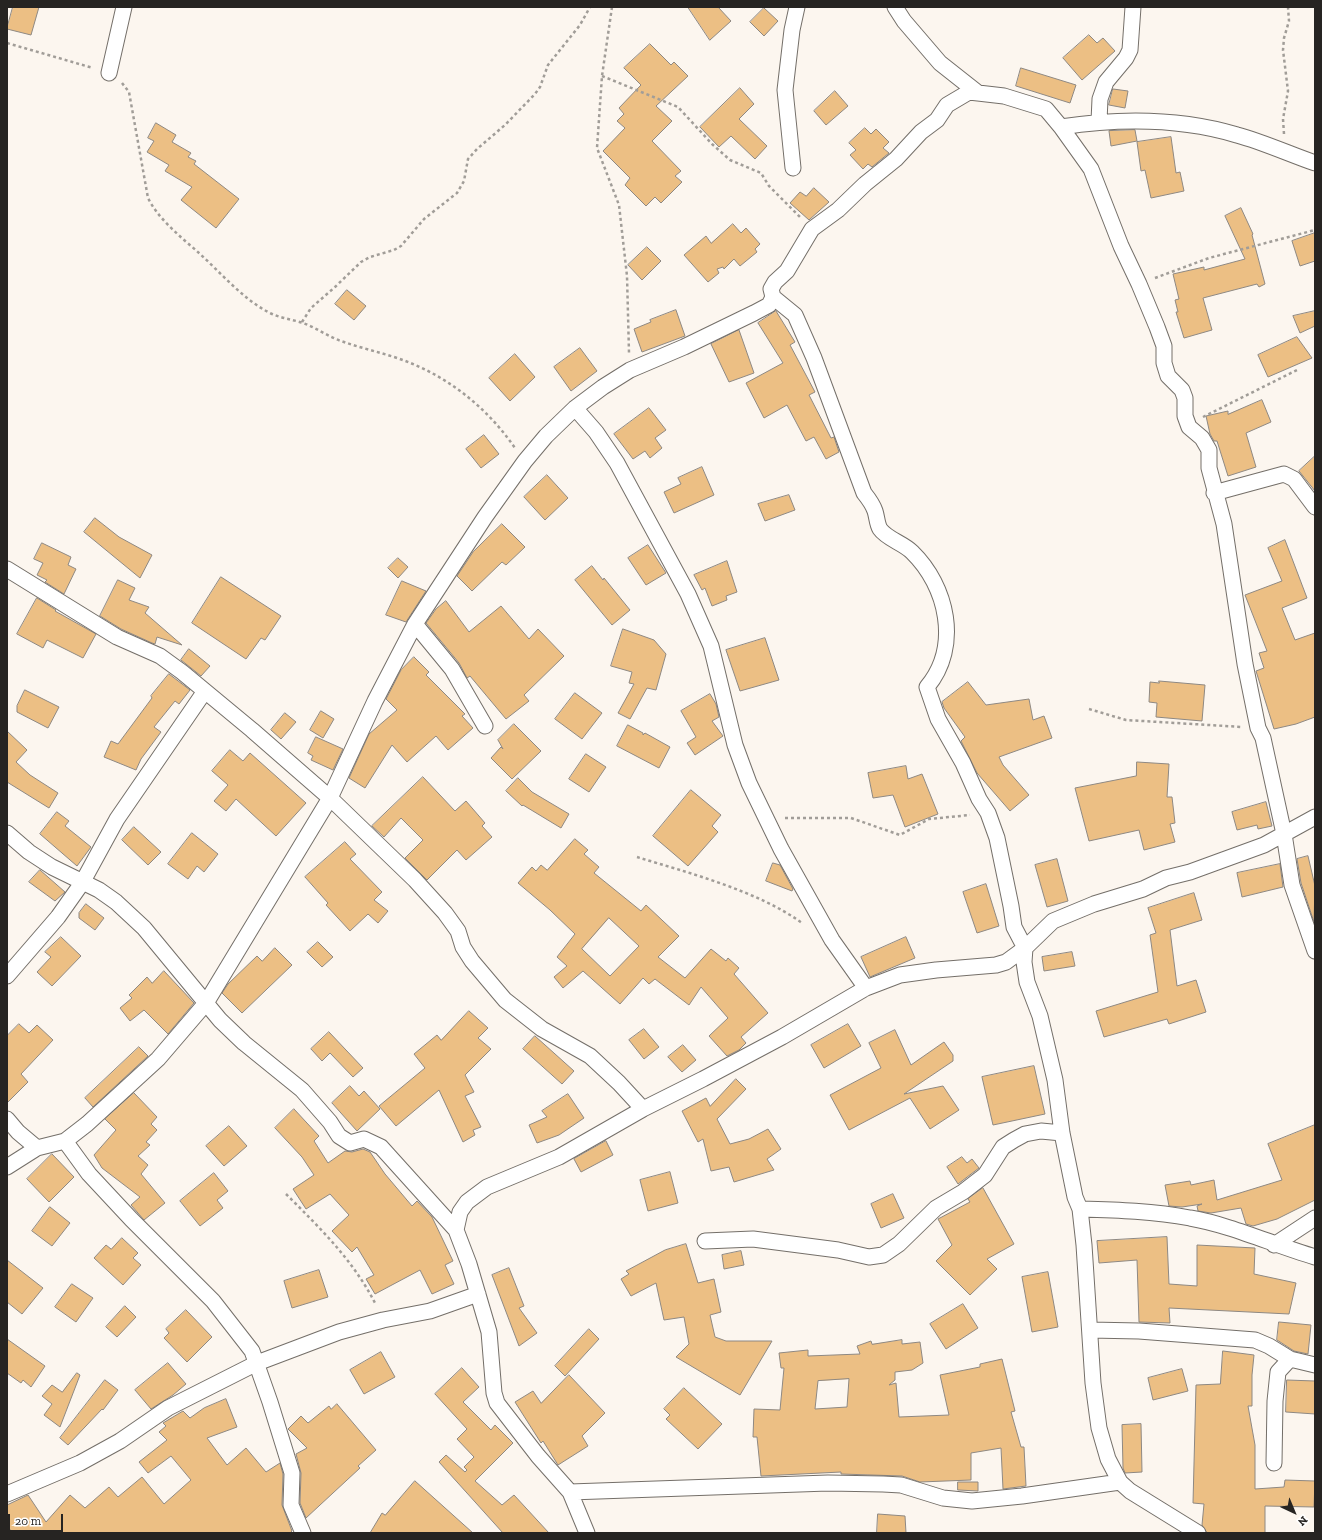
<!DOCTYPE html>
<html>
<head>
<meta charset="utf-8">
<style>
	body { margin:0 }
	#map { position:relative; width:1322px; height:1540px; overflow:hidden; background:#fcf6ef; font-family:"Zilla Slab",serif }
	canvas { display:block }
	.frame { position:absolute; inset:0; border:8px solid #262422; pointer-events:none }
	.north { position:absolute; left:1274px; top:1492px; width:40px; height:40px; -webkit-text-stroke:3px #fff; paint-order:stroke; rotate:136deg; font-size:11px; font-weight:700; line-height:16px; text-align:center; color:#262422 }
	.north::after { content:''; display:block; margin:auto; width:14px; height:18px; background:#262422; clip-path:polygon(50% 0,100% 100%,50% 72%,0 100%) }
	.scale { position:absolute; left:8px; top:1514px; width:55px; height:18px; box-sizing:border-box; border:2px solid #262422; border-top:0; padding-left:5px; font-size:12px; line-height:14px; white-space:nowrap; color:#262422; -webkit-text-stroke:3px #fff; paint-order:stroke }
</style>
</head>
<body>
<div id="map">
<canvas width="1322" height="1540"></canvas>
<div class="frame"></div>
<div class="north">N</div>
<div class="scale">20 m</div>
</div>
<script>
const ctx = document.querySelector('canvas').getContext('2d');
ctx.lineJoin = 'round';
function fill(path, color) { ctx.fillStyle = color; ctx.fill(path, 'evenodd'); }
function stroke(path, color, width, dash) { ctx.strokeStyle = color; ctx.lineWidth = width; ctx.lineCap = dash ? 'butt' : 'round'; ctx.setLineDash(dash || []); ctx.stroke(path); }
const building = new Path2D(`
	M13 7H39L31 35 7 29Z
	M688 7H718L731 21 710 40Z
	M764 8 778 21 764 36 750 22Z
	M1089 35 1097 43 1103 38 1115 51 1082 80 1063 58Z
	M650 44 671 65 674 62 688 76 656 106 672 121 652 141 681 171 675 176 682 182 661 203 655 197 646 206 625 185 630 178 603 151 625 128 617 121 624 114 619 108 641 85 624 68Z
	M1021 68 1076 85 1070 103 1016 86Z
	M740 88 754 104 739 119 767 146 755 159 731 136 719 147 700 127Z
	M1113 89 1128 91 1125 108 1109 105Z
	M835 91 848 106 826 125 814 111Z
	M156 123 176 135 172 142 191 153 188 157 196 161 194 164 239 199 216 228 181 200 192 187 165 171 169 165 147 152 154 141 148 138Z
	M865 128 871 134 876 129 889 142 883 148 889 153 872 167 868 164 863 169 850 155 856 150 849 143Z
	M1135 130 1137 141 1111 146 1109 131Z
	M1171 137 1176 173 1180 172 1184 191 1151 198 1145 170 1141 171 1137 142Z
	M814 188 829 202 809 220 790 203 800 192 806 196Z
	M1241 208 1253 234 1252 235 1265 284 1259 287 1257 284 1203 298 1212 330 1184 338 1176 312H1178L1175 300 1179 299 1173 274 1204 267V270L1245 259 1225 216Z
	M733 224 741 233 746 228 760 244 755 249 757 252 740 266 734 259 724 269 723 267 717 269 719 273 708 282 684 255 706 236 711 243Z
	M1315 233V261L1300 266 1292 241Z
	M647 247 661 261 642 280 628 265Z
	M347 290 366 306 354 320 335 304Z
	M676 310 685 336 642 352 634 329 651 322 650 320Z
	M776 311 795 342 790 345 815 392 809 395 831 438 834 437 839 452 826 459 814 437 806 441 787 405 764 418 746 383 783 363 758 323Z
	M1315 311V326L1300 333 1293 316Z
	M739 330 754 373 729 382 711 344Z
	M1297 337 1312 358 1268 377 1258 355Z
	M580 348 597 371 571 391 554 367Z
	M515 354 535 377 510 401 489 378Z
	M1262 400 1271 422 1246 433 1256 467 1228 476 1217 441H1214L1210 434 1206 416 1228 411V414Z
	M649 408 666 430 655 438 662 448 650 458 645 451 633 459 614 434Z
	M484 435 499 454 481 468 466 449Z
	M1315 456V491L1299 471Z
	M702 467 714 495 674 513 664 492 681 484 678 478Z
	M547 475 568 498 545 520 524 497Z
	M789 495 795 510 765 521 758 504Z
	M95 518 119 537 152 555 140 578 84 532Z
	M502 524 525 547 506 565 502 562 472 591 457 576 473 552Z
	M1285 540 1307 598 1282 608 1295 640 1315 633V717L1296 724 1274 729 1256 671 1264 668 1259 653 1267 651 1245 595 1282 581 1268 548Z
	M42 543 71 557 68 565 76 569 64 594 45 582 47 580 37 575 43 563 34 559Z
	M648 545 666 573 646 585 628 558Z
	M398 558 408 567 398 578 388 568Z
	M727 561 737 592 726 596 727 600 712 606 705 588 702 590 694 575Z
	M592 566 603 580 604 578 630 610 612 625 575 580Z
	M221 577 281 616 265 640 261 638 246 659 192 623Z
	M118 580 135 588 129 600 149 607 145 613 182 645 157 637 155 644 152 643 121 629 100 616Z
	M402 581 426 591 406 622 386 615Z
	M37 598 56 610 55 611 96 634 83 658 47 640 43 648 17 634Z
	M446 601 469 632 501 606 529 639 538 629 564 656 524 695 529 701 506 719 470 676 467 678 459 663 426 623 436 609Z
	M623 629 654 640 666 654 656 690 647 688 630 719 618 713 634 684 629 683 632 672 611 666Z
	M765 638 779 680 740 691 726 650Z
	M189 649 210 666 201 676 181 660Z
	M414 657 429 672 426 675 465 714 462 716 473 728 448 750 436 736 407 762 392 745 365 788 349 778 369 734 397 710 386 699 401 670Z
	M169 674 190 690 179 704 175 701 154 727 161 732 141 759 136 770 104 757 111 741 118 744 152 698 151 696Z
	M1159 681 1205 685 1202 721 1156 717 1157 703 1149 702 1150 682 1159 683Z
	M968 682 986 705 1029 699 1033 720 1044 716 1052 738 999 757 1003 765 1029 795 1010 811 977 773 961 741 965 737 944 708 942 702Z
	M25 690 59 707 48 728 17 712V706Z
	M575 693 602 713 582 739 555 719Z
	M710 694 716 704 719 717 712 721 723 736 695 755 687 743 696 737 681 711Z
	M321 711 334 719 323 738 310 730Z
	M285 713 296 722 281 739 271 730Z
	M514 724 541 751 512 779 491 758 501 747 503 749 498 740Z
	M628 725 643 733V735L645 733 670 747 659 768 617 746Z
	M7 731 27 750 16 762 30 775 58 793 49 808 7 782Z
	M316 737 343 749 333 770 311 760 313 756 308 753Z
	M230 750 243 761 250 753 306 803 276 836 236 799 226 811 214 801 228 785 212 771Z
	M586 754 606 767 589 792 569 779Z
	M1137 762 1169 764 1167 797H1172L1175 823 1170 824 1175 842 1144 850 1139 830 1089 841 1075 788 1136 776Z
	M906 766 908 779 922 774 938 814 905 827 893 795 873 798 868 773Z
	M423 777 455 811 466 801 485 823 482 826 492 837 466 860 457 850 427 880 405 858 423 840 401 818 384 837 372 826Z
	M518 778 532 792 569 814 561 828 523 805 522 806 506 791Z
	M691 790 721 815 712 826 718 832 688 866 653 836Z
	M1266 802 1272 826 1258 829 1257 825 1237 830 1232 812Z
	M57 812 69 821 65 826 91 847 77 866 40 834Z
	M134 827 161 852 148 865 122 840Z
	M192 833 218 854 204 872 197 866 188 879 168 864Z
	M575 839 588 850 584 854 599 867 594 873 641 911 646 905 679 936 658 957 685 978 711 949 726 961 728 958 739 968 734 974 768 1013 741 1037 746 1043 739 1050 727 1056 709 1036 728 1018 701 987 689 1005 655 979 649 984 643 978 620 1004 583 971 563 988 554 977 567 966 557 957 575 934 550 910 518 883 532 867 536 871 541 865 547 870ZM609 918 639 946 610 976 582 949Z
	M345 842 356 854 350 859 382 892 374 900 388 911 378 923 368 914 350 931 326 905 328 903 305 877Z
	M1308 856 1315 886 1314 922 1301 883 1297 859Z
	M1057 859 1068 901 1047 907 1035 865Z
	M773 863 780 865 793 889 792 891 766 881Z
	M1280 864 1283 887 1242 897 1237 873Z
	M40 870 65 892 55 901 29 882Z
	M986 884 999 926 977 933 963 892Z
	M1194 893 1202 920 1170 930 1177 986 1196 980 1206 1012 1169 1024 1167 1019 1104 1037 1096 1011 1158 992 1150 935 1156 933 1148 908Z
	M86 904 104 918 95 930 79 918V913Z
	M61 937 81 956 52 986 37 972 51 957 45 952Z
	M906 937 915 958 870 977 861 957Z
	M318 942 333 957 322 967 307 952Z
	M275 948 292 965 242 1013 222 993 228 984 257 956 262 961Z
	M1072 952 1075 966 1044 971 1042 957Z
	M164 971 194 1003 168 1034 144 1010 130 1021 120 1008 132 998 129 995 147 977 152 983Z
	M469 1011 488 1028 478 1038 491 1049 465 1075 474 1092 465 1096 481 1127 473 1130 475 1135 463 1142 439 1090 396 1126 379 1106 425 1068 414 1054 437 1035 441 1040Z
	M19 1024 29 1033 37 1025 53 1040 21 1074 28 1082 7 1103V1036Z
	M848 1024 861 1046 824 1068 811 1045Z
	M644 1029 659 1047 644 1059 629 1040Z
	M895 1030 911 1065 944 1042 953 1055V1061L904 1094 943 1086 959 1110 930 1129 910 1098 849 1130 830 1095 881 1068 869 1043Z
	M329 1032 363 1068 353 1077 330 1053 322 1061 311 1049Z
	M535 1036 574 1071 562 1084 523 1049Z
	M683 1045 696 1060 682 1072 668 1057Z
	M139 1047 148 1056 93 1107 85 1098Z
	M1034 1066 1045 1114 993 1125 982 1077Z
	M736 1079 746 1089 717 1119 730 1144 749 1139 768 1129 781 1149 767 1159 774 1170 734 1182 729 1167 711 1171 703 1139 698 1142 682 1111 706 1098 710 1106Z
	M350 1086 359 1096 364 1091 380 1109 357 1131 332 1103Z
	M134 1093 157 1117 151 1124 157 1130 146 1142 150 1145 138 1156 148 1165 141 1174 165 1203 144 1220 131 1205 140 1197 102 1168 94 1155 116 1130 105 1119Z
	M568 1094 584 1118 559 1135 537 1143 529 1125 547 1117 542 1111Z
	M294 1109 319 1136 314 1141 328 1163 345 1151 352 1152 363 1149 370 1152 385 1174 412 1206 417 1201 432 1217 453 1261 445 1265 454 1284 432 1294 420 1270 375 1294 366 1279 374 1275 357 1247 352 1252 332 1231 349 1215 330 1194 306 1209 293 1189 314 1175 302 1157 275 1128Z
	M1315 1125V1200L1277 1219 1253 1226 1246 1224 1241 1208 1211 1213 1198 1211 1197 1206 1202 1204 1182 1207 1169 1206 1165 1185 1190 1181 1191 1185 1214 1180 1217 1200 1282 1180 1268 1144Z
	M229 1126 247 1146 224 1166 206 1146Z
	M606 1141 613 1155 581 1172 574 1159Z
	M52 1154 74 1177 49 1202 27 1179Z
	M962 1157 967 1163 972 1159 979 1168 958 1184 947 1167Z
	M670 1172 678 1203 648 1211 640 1180Z
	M214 1173 228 1191 217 1200 223 1208 200 1226 180 1201Z
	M983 1188 1014 1244 987 1259 997 1269 970 1295 936 1261 952 1245 938 1219 970 1202 968 1199Z
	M893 1194 904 1218 881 1228 871 1204Z
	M50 1207 70 1223 52 1246 32 1231Z
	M1167 1237 1169 1284 1197 1286V1245L1255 1248 1254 1274 1296 1283 1289 1314 1169 1308 1170 1323 1139 1322 1137 1260 1099 1263 1097 1241Z
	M122 1238 138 1253 133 1258 141 1265 123 1285 94 1258 106 1245 111 1249Z
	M686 1244 698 1283 714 1279 721 1312 710 1315 715 1337 726 1341H772L740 1395 676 1357 689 1344 684 1317 664 1320 656 1283 631 1296 621 1279 629 1274 626 1271 665 1250Z
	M741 1251 744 1265 724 1269 722 1255Z
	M7 1260 43 1288 22 1314 7 1302Z
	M509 1268 524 1306 519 1308 537 1333 519 1346 492 1275Z
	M319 1270 328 1297 292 1308 284 1281Z
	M1048 1272 1058 1327 1032 1332 1022 1277Z
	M72 1284 93 1298 76 1322 55 1307Z
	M963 1304 978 1328 946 1349 930 1324Z
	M125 1306 136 1317 117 1337 106 1327Z
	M186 1310 212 1337 187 1362 164 1338 169 1333 166 1329Z
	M1279 1322 1311 1325 1308 1354 1294 1351 1277 1340Z
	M589 1329 599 1339 565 1376 555 1366Z
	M7 1339 45 1366 31 1387 23 1380 21 1383 7 1373Z
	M902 1340V1344L920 1342 923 1363 912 1370 895 1372V1380L889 1385 896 1383 899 1417 949 1415 940 1375 980 1367V1364L1002 1359 1015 1411 1011 1412 1021 1447H1024L1026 1486 1003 1489 1001 1448 971 1453V1480L920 1482 902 1476 841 1474V1472L761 1476 757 1437H753L754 1409 780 1410 784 1368H781L779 1353 808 1350V1356L860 1354 857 1346 871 1341 872 1344ZM849 1379 847 1407 815 1409 818 1381Z
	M1223 1351 1254 1355 1252 1375V1406H1248L1255 1445V1489L1284 1487 1285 1480 1315 1481 1314 1507 1265 1506V1533H1207L1202 1525 1204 1504 1193 1503 1196 1385 1220 1384Z
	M381 1352 395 1377 364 1394 350 1370Z
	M168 1363 186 1384 173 1395 151 1409 135 1390Z
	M462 1368 479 1387 463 1402 491 1430 495 1425 513 1443 475 1481 502 1505 514 1495 549 1533H503L439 1462 446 1455 465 1472 467 1470 464 1467 474 1457 457 1439 467 1429 435 1394Z
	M1182 1369 1188 1391 1153 1400 1148 1378Z
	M77 1373 80 1375 60 1427 44 1415 52 1404 42 1396 52 1385 62 1392Z
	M569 1375 605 1413 582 1436 588 1446 558 1465 543 1441 541 1443 515 1402 533 1391 541 1403Z
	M105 1380 118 1390 103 1410 102 1409 68 1445 60 1438Z
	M1287 1380 1315 1381V1414L1286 1412Z
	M684 1388 722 1424 698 1449 666 1419 670 1415 664 1409Z
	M226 1399 237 1427 207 1438 227 1465 246 1448 266 1472 280 1463 283 1474 282 1505 292 1531 290 1533H14L7 1527V1505L28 1495 46 1522 70 1495 85 1508 109 1487 118 1497 142 1477 164 1504 191 1480 171 1456 148 1473 139 1462 167 1440 159 1432 166 1426 163 1423 183 1411 190 1418 204 1408Z
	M337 1404 376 1450 358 1466 360 1468 306 1518 300 1503 301 1473 296 1454 307 1448 288 1429 301 1416 308 1423 329 1406 331 1409Z
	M1141 1424 1142 1472 1125 1473 1123 1468 1122 1425Z
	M415 1481 473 1533H370L382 1513 385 1515Z
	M958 1482H978V1491L958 1490Z
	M878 1514 905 1516 906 1533H877Z`);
const path = new Path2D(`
	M612 7 602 76 597 148 619 205 627 276 629 353
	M7 43 93 68
	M602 76 678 107 712 144 730 160 761 173 769 186 800 217
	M122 83 129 92 148 198C159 220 181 237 199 253 221 273 242 298 268 312 279 318 291 319 303 323 317 328 330 338 344 342 361 348 379 352 397 358 445 374 486 406 515 448
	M1284 134 1283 119 1288 91 1283 50 1284 38 1289 21 1288 7
	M1155 278 1209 258 1315 230
	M302 322 311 308 335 287 361 262 370 257 394 250 401 246 424 219 457 193 464 181 468 159 477 149 505 125 535 94 540 87 548 65 580 25 590 7
	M1203 417 1299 369
	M1089 709 1126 720 1242 727
	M785 818H851L900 835 929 819 970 815
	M637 857C689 873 758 891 802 923
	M286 1194C320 1228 354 1261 376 1305`);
const street = new Path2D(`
	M895 7 904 21 940 63 978 93 1004 96 1046 109 1061 127 1091 169 1121 246 1139 284 1157 327 1164 346V363L1168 376 1182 390 1185 398V416L1189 427 1202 438 1209 450V468L1224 524 1245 664 1258 728 1263 738 1284 834 1292 885 1315 951
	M109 73 124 7
	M978 93 969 92 947 105 937 120 921 132 896 159 865 184 838 210 812 229 787 271 775 282 771 289 773 297 795 315 814 358 864 493C868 498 873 505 875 511 877 517 877 524 880 529 887 539 903 543 912 552 947 586 961 646 927 687L938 719 963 763 979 799 988 813 997 838 1011 906 1014 927 1025 948 1024 962 1027 982 1040 1016 1055 1080 1062 1133 1075 1197 1080 1209 1084 1245 1093 1383 1099 1428 1108 1459 1120 1482 1130 1491 1198 1533
	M1099 121 1100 99 1106 82 1126 58 1130 50 1133 7
	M1061 127C1120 118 1180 118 1237 135 1263 142 1289 154 1315 163
	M793 168 785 90 792 30 797 7
	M575 408 596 432 617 463 688 594 711 646 735 745 749 783 781 849 832 940 866 988
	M1214 493 1284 474 1294 479 1315 507
	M7 569 117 637 160 656 182 672 252 730 330 798 415 880 445 913 458 931 463 947 472 961 505 1000 542 1029 590 1056 619 1083 643 1109
	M415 624 452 669 485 726
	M7 833 29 852 52 867 99 890 116 902 144 928 220 1020 244 1043 302 1090 330 1122 339 1136 350 1143 364 1139 381 1147 456 1230
	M7 976 58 917 82 883 117 819 205 691
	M7 1119 18 1132 37 1148
	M65 1141 89 1174 131 1219 213 1301 252 1351 270 1402 292 1473 291 1505 303 1533
	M7 1167 37 1148 65 1141 87 1124 158 1059 206 1003 330 798 375 701 415 624 485 517 525 461 546 436 575 408 603 387 630 370 684 347 754 313 769 305 773 297
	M1080 1209C1117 1210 1154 1211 1190 1218 1231 1225 1274 1245 1315 1257
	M705 1241 753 1239 838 1250 869 1257 883 1255 899 1244 936 1208 963 1192 985 1175 1003 1147 1014 1140 1025 1134 1041 1131 1062 1133
	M1274 1245 1315 1218
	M1090 1330 1139 1331 1255 1340 1269 1346 1290 1359 1315 1365
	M1274 1463 1275 1401 1278 1372 1290 1359
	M570 1492 828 1483 883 1484 901 1485 943 1498 972 1501 1022 1496 1120 1482
	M7 1494 80 1463 120 1441 168 1408 257 1363 339 1332 383 1320 430 1311 478 1294
	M587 1533 570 1492 538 1456 497 1403 494 1393 489 1332 469 1264 456 1230 460 1212 467 1202 487 1187 559 1157 643 1109 703 1079 782 1037 866 988 900 975 936 970 996 965 1006 962 1025 948 1053 921 1094 904 1143 889 1166 878 1190 872 1264 845 1315 817`);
fill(building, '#ecbf84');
stroke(building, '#8e8882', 1);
stroke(street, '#746f69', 17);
stroke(path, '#a19d98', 2.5, [3, 3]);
stroke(street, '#fff', 15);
</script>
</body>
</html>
